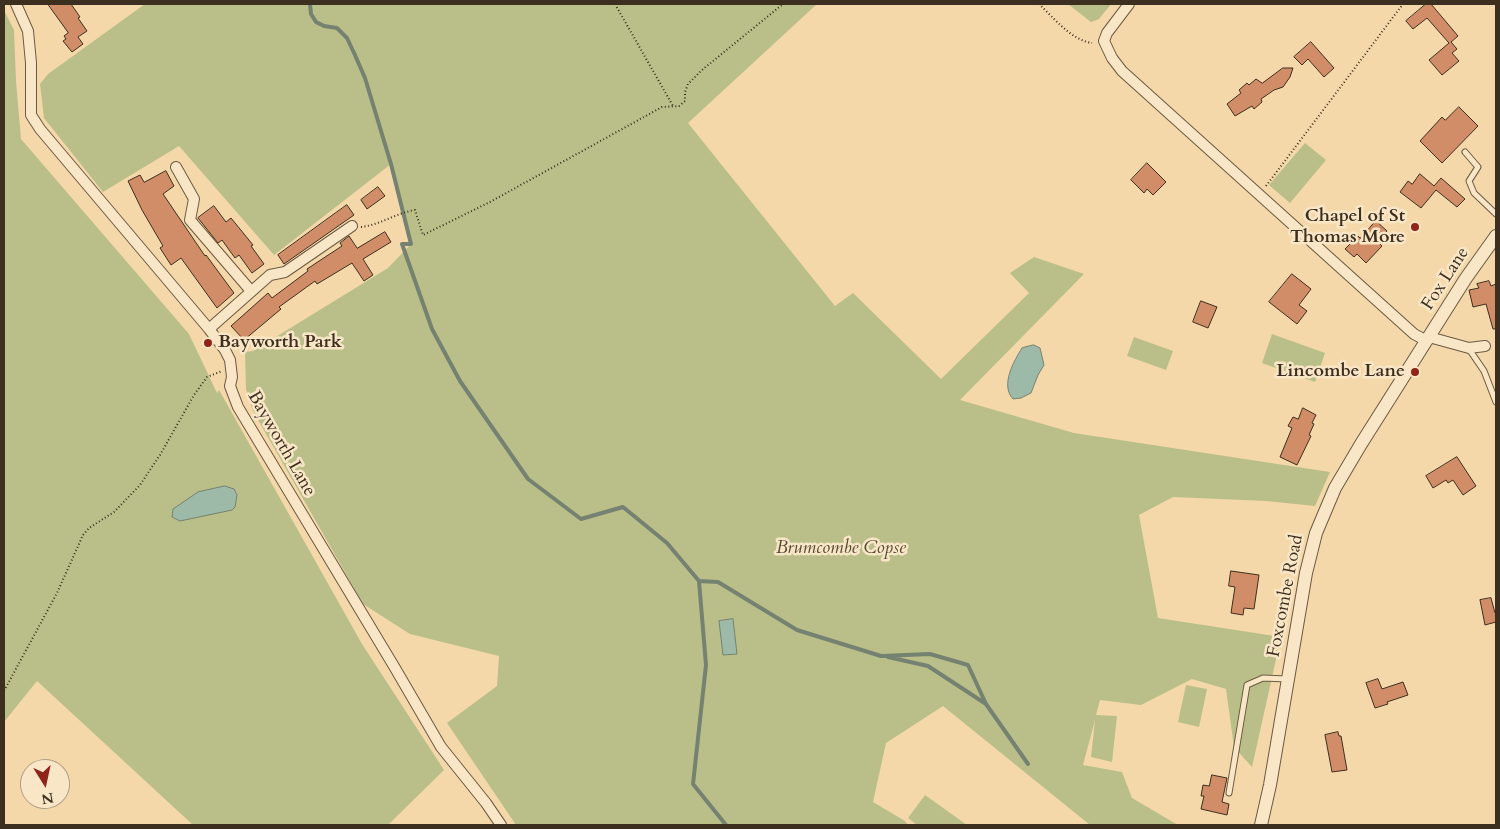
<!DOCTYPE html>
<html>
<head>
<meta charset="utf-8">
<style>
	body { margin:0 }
	#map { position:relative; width:1500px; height:829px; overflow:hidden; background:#f4d8a9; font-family:Cardo,serif }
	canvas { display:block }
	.frame { position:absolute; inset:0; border:5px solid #3d2f1f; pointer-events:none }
	.north { position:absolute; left:20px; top:759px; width:50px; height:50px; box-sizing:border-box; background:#f8e6c7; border:1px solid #ad9d84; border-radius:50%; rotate:170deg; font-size:14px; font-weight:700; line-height:20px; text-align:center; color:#3d2f1f }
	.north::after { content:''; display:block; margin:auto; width:18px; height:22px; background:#8f2418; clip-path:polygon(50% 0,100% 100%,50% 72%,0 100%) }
</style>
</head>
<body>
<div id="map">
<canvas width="1500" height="829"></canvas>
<div class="frame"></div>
<div class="north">N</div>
</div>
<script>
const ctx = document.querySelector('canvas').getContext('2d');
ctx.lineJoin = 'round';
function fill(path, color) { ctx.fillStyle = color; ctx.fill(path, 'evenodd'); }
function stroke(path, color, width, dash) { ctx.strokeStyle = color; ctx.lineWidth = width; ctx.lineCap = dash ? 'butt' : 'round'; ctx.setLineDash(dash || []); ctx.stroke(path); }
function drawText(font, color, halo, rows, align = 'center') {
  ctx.font = font + ' Cardo,serif'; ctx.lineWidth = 5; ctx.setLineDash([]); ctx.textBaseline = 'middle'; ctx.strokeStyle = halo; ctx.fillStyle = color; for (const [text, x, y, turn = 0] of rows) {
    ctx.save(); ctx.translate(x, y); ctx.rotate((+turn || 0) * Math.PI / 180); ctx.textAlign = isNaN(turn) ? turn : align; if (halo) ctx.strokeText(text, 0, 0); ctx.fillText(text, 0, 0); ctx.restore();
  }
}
const green = new Path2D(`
	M145 4H817L688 123 835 306 853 293 941 379 1029 293 1010 273 1034 257 1084 274 960 400 1074 433 1330 472 1315 506 1266 501 1173 497 1139 515 1158 618 1281 637 1252 767 1234 747 1226 689 1192 679 1141 705 1100 700 1096 715 1117 716 1112 762 1091 757 1095 720 1083 765 1122 772 1132 798 1178 825H1090L943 706 886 743 873 802 905 821 908 825H516L447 723 497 686 499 656 410 634 363 604 253 411 246 389 245 352 253 351 388 268 411 244 391 164 274 255 179 146 103 192 44 118 40 84 48 74Z
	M1068 4H1111L1099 19 1091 22Z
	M4 10 14 30 16 81 21 139 189 334 217 393 219 390 362 644 444 770 388 825H193L37 681 4 722Z
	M1305 143 1326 160 1290 203 1269 185Z
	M1272 334 1325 353 1315 382 1262 363Z
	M1134 337 1173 351 1166 370 1127 356Z
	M1186 685 1207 689 1199 727 1178 722Z
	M925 795 967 825H917L908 818Z`);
const water = new Path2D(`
	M1034 345 1040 348 1044 365 1038 375 1031 393 1021 398 1013 399C1000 385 1014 361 1022 348Z
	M225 486 234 489 237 495 235 507 232 510 180 521 172 517 173 509 198 492Z
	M733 619 737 654 723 655 719 621Z`);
const stream = new Path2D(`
	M310 4 311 14 316 22 324 26 337 28 347 38 355 55 365 78 391 164 411 244H402L432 329 460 381 528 479 581 519 623 507 667 543 699 581 706 665 693 784 726 825
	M699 581 718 582 797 630 881 656 930 654 968 665 986 704 1028 764
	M888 657 928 666 986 704`);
const building = new Path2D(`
	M48 4H71L80 17 78 18 87 31 78 37 83 44 72 52 63 41 66 39 64 36 68 33Z
	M1426 4H1431L1458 36 1451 42 1457 49 1452 53 1459 61 1442 75 1429 60 1449 43 1427 18 1413 29 1406 21Z
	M1311 42 1334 68 1324 77 1308 59 1302 65 1294 57Z
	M1283 68H1293L1290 77 1283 87 1274 90 1261 99 1262 102 1254 109 1252 106 1235 116 1227 104 1241 93 1239 90 1247 83 1249 85 1256 79 1262 83Z
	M1459 107 1478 126 1442 163 1420 141 1442 117 1445 120Z
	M1147 163 1166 182 1153 195 1147 189 1144 193 1131 180Z
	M166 171 174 186 163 194 205 256 206 255 234 293 217 308 181 258 171 265 160 248 163 246 142 210 128 181 140 175 144 182Z
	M1420 174 1434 186 1441 178 1465 199 1457 207 1436 190 1421 208 1400 192 1408 181 1412 184Z
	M378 187 385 196 367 209 361 200Z
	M347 205 354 215 284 264 278 255Z
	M214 206 226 222 231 218 253 245 251 246 264 264 252 273 239 255 235 258 222 240 218 243 198 218Z
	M1376 221 1387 231 1377 241 1382 246 1366 263 1357 254 1354 257 1345 249 1358 236 1360 238Z
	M385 232 391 242 363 259 373 275 364 281 352 263 317 284 315 281 279 307 281 309 244 340 231 326 268 293 272 298 308 271 307 269 342 246 340 243 349 236 357 248Z
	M1292 274 1311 289 1299 305 1307 311 1297 324 1269 302Z
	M1489 281 1491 286 1496 284V329H1493L1486 304 1473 307 1469 290 1479 288 1477 284Z
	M1201 301 1217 307 1208 328 1193 322Z
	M1303 408 1316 415 1312 423 1314 424 1309 435 1311 436 1297 465 1280 457 1292 428 1288 426 1293 417 1298 419Z
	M1457 457 1476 486 1463 495 1453 480 1448 483 1446 480 1433 488 1426 476Z
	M1231 571 1259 575 1254 609 1244 608 1243 615 1231 613 1235 587 1229 586Z
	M1491 598 1495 613 1496 612V622L1485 625 1480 600Z
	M1378 679 1382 689 1403 682 1408 695 1387 702 1388 704 1375 708 1366 683Z
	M1338 732 1339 736H1341L1347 770 1332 772 1325 735Z
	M1212 775 1227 778 1222 802 1229 804 1227 815 1201 809 1204 796H1201L1203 785 1209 786Z`);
const path = new Path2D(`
	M615 4 673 106
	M1039 4C1054 18 1071 40 1092 43
	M1266 186 1403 4
	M361 227C380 225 396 213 415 210L423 235 490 202 662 107 679 106 685 101V92L688 84 702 70 783 4
	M4 691 57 593 83 535 89 528 114 512 140 485 160 455 194 395 207 377 222 371`);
const service = new Path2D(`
	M1465 152 1478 167 1469 181 1474 193 1496 214
	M1469 349 1484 371 1496 402
	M1229 793 1247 685 1263 678 1287 679`);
const minor = new Path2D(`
	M16 4 28 31 31 63V115L40 129 209 329 225 350 230 360 232 377 230 386 238 407 395 668 441 747 486 803 501 825
	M1129 4 1107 33 1104 41 1112 58 1122 71 1414 334 1427 341
	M176 167 194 199 190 220 251 291
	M209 329 270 275 285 272 352 226
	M1429 337 1469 348 1485 346`);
const tertiary = new Path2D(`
	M1261 825 1270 785 1306 573 1316 533 1335 488 1361 444 1466 278 1496 236`);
const markers = [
	[1415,227,5,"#8f2418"],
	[208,343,5,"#8f2418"],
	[1415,372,5,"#8f2418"]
];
const poiNames = [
	["Chapel of St",1405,217],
	["Thomas More",1405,238],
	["Bayworth Park",218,343,"left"],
	["Lincombe Lane",1405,372]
];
const streetNames = [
	["Fox Lane",1446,279,-57],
	["Bayworth Lane",281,444,60],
	["Foxcombe Road",1286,596,-79]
];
const parkNames = [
	["Brumcombe Copse",841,549]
];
fill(green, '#babf89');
fill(water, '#9cbaa7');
stroke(water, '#768271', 1);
stroke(stream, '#768271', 4);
fill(building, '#d08d67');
stroke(building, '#3d2f1f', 1);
stroke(service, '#6b5942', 7);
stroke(minor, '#6b5942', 12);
stroke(tertiary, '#6b5942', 14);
stroke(path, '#3d2f1f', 2, [1, 2.5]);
stroke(service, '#f8e6c7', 5);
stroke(minor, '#f8e6c7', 10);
stroke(tertiary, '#f8e6c7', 12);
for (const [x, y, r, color] of markers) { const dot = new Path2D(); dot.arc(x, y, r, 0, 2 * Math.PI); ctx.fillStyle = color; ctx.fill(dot); stroke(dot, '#f8e6c7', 2); }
drawText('bold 18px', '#3d2f1f', '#f8e6c7', poiNames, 'right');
drawText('18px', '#3d2f1f', '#f8e6c7', streetNames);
drawText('italic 18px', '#564c34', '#f8e6c7', parkNames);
</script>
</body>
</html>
